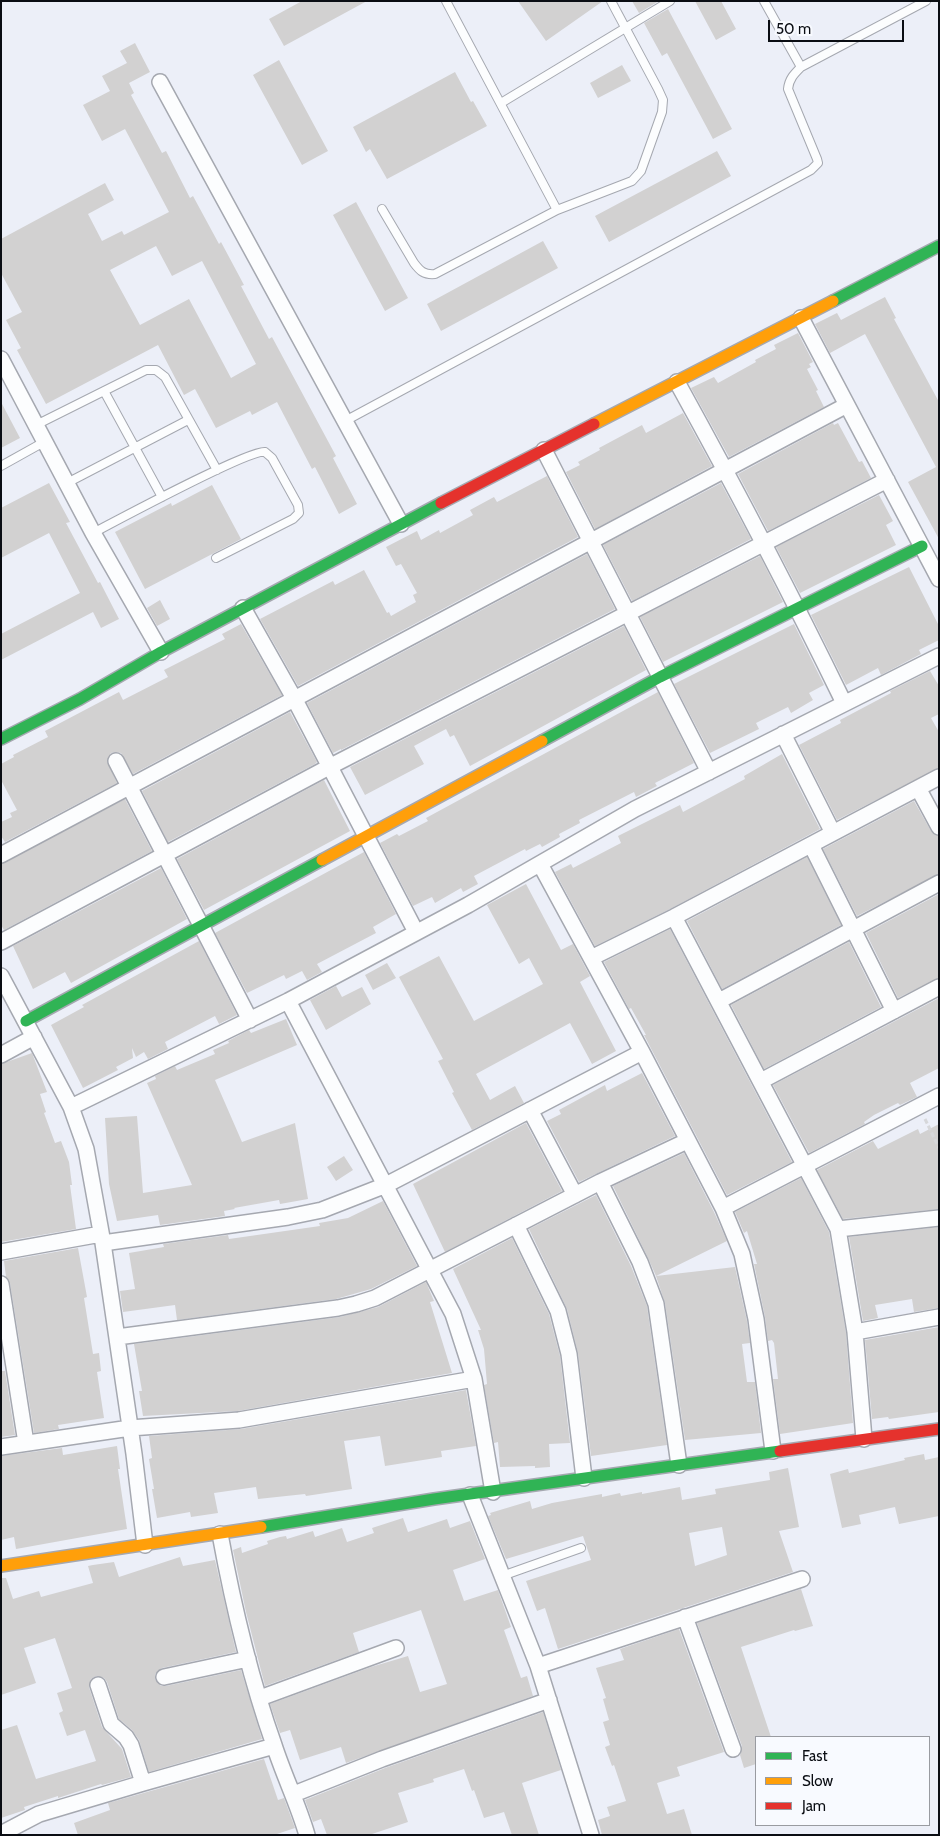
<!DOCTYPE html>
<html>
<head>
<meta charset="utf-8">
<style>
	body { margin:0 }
	#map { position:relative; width:940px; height:1836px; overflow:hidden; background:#eceff8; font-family:Cabin,sans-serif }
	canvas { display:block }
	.frame { position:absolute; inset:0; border:2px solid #0a0d13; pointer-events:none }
	.legend { position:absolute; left:755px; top:1736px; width:175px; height:90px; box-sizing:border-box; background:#f8faff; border:1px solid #999ba1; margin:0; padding:6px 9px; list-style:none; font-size:15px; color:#0a0d13 }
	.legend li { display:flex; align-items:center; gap:10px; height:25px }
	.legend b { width:25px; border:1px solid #999ba1 }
	.scale { position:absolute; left:768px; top:20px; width:136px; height:22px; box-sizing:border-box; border:2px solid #0a0d13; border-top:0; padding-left:6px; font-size:15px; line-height:18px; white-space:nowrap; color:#0a0d13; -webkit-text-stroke:4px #f8faff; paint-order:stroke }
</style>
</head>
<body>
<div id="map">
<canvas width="940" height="1836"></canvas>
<div class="frame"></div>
<ul class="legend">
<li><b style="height:6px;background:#30b455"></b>Fast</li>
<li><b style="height:6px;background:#ff9f0a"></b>Slow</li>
<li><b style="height:6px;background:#e5322d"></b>Jam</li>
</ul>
<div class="scale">50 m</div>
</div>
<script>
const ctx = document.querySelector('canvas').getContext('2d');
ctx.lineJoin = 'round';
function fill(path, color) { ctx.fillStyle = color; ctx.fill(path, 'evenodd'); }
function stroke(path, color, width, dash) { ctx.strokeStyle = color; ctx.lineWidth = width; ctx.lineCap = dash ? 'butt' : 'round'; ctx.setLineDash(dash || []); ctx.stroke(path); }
const building = new Path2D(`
	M302 1H367L284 46 269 19Z
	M518 1H603L546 41Z
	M632 1H659L639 13Z
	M695 1H721L736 29 716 40Z
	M668 9 732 129 713 139 667 53 662 56 644 23Z
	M135 43 150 72 129 83 134 93 131 95 162 153 166 151 190 198 193 196 219 244 221 242 244 285 241 286 269 339 272 337 336 456 333 458 357 504 339 514 315 467 312 469 277 402 252 415 250 411 216 428 195 389 184 395 158 345 46 404 17 350 21 348 6 320 22 312 1 273V239L105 183 114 200 88 214 102 241 122 231 124 235 169 212 125 129 102 141 83 105 110 91 102 76 127 63 120 51ZM156 246 172 276 202 261 256 364 231 378 189 299 140 325 110 270Z
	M279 60 328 151 302 165 253 75Z
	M622 65 631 81 598 98 590 83Z
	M455 72 471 102 473 101 487 126 387 179 370 149 366 152 353 127Z
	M717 151 731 176 609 242 595 216Z
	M356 202 408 298 385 311 333 215Z
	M543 241 558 268 441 331 427 304Z
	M885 297 896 318 894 319 939 402V539L908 482 936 467 865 334 830 353 815 324 837 313 841 320Z
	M798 333 813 362 809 364 811 367 807 369 818 390 816 391 824 407 729 457 691 388 714 377 718 383 756 362 755 360 776 349 774 345Z
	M1 402 20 438 1 448Z
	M683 413 712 466 595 529 566 472 580 465 578 462 600 450 599 448 642 425 646 433Z
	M833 423 834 425 838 423 859 462 862 461 871 478 768 531 738 474Z
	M547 476 578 537 298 686 260 619 333 581 335 585 364 570 387 613 389 612 391 616 416 602 413 595 417 593 401 564 396 566 386 547 417 531 421 540 439 530 440 533 473 515 470 510 494 497 497 502Z
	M49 483 70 522 66 523 98 583 100 582 119 619 101 628 93 612 1 660V634L80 593 49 533 1 558V508Z
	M721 483 751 539 632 601 603 545Z
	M212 485 241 539 145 589 115 532 171 503 172 506Z
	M879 495 893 521 886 525 896 545 800 593 776 547Z
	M587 554 615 609 341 750V749L333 753 307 703Z
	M760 556 783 602 663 662 640 617Z
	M909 567 939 626V640L919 650 921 654 881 675 878 668 846 685 811 615Z
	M160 600 170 619 157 626 147 608Z
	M241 624 282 695 133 774 121 753 116 752 111 753 107 761 117 783 5 842 1 836V822L12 817 10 813 17 810 1 780V764L14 757 13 755 48 737 45 731 119 692 123 700 168 677 164 670 225 639 222 634Z
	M794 624 824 685 809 693 813 700 791 713 788 707 756 723 759 729 710 753 674 684Z
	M624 626 646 670 470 766 454 735 450 737 446 729 414 746 424 764 365 795 350 767Z
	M930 671 939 686V714L931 718 939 732V768L837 820 799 745 841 723 840 720 891 693 890 691Z
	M658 692 694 763 655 783 657 786 636 797 634 792 579 820 580 823 559 834 560 837 542 847 540 844 526 851 525 849 474 876 478 884 463 892 461 888 435 903 432 897 413 906 380 843 397 834 399 836 428 821 426 818Z
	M290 712 317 762 315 764 168 842 142 791Z
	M782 754 820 829 670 909 595 946 555 872 571 864 573 868 621 843 618 836 680 805 683 812 745 779 744 776Z
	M324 780 350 831 204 910 177 859Z
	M125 799 152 851 4 930 1 925V864Z
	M914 801 931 831 939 836V874L857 916 823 849Z
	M364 852 396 914 373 927 376 933 317 964 322 972 307 980 302 971 286 979 284 975 247 993 215 933Z
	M807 857 841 925 722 989 687 921Z
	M161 868 187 919 71 983 65 972 33 989 13 946Z
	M526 884 561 950 573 944 590 976 580 982 616 1051 592 1064 570 1023 476 1074 490 1100 515 1086 524 1103 472 1130 452 1093 454 1092 438 1061 443 1059 399 977 439 956 474 1021 543 984 529 958 519 964 487 905Z
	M939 894V978L898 998 866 933Z
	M670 929 792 1162 727 1195 644 1035H646L631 1008 629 1009 604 962Z
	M199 941 237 1015 219 1024 215 1016 165 1042 168 1049 148 1059 144 1052 136 1057 132 1048 133 1058 116 1067 118 1070 83 1088 51 1025 84 1007 82 1005Z
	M849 942 881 1007 764 1069 731 1005Z
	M387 963 396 978 373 990 365 975Z
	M336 986 342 997 362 987 371 1004 326 1030 310 1000Z
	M939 998V1068L910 1083 917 1097 900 1105 898 1103 874 1115 864 1122 865 1124 809 1153 773 1085Z
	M286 1019 297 1045 215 1080 242 1142 295 1123 308 1199 280 1204 279 1200 234 1208 235 1209 224 1211 225 1216 160 1225 158 1215 117 1221 109 1184 105 1118 137 1116 143 1193 192 1185 147 1083 156 1079 155 1076 175 1066 177 1070 215 1054 213 1050 229 1043 228 1041 249 1030 251 1033Z
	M32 1053 47 1092 40 1094 46 1112 44 1113 55 1143 61 1141 69 1162 72 1185H70L76 1229 1 1242V1064Z
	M642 1073 675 1136 579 1182 547 1121 561 1114 559 1110 605 1085 607 1091Z
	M526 1123 562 1191 445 1252 413 1184Z
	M939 1124V1209L843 1219 817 1170 873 1141 878 1149 918 1129 920 1134Z
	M684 1153 714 1212 727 1241 656 1276 648 1258 613 1186Z
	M344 1156 353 1170 336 1181 327 1167Z
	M801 1178 829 1232 846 1333 853 1423 780 1434 773 1379H778L774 1343 772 1340 768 1341 765 1317 754 1264H757L747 1231 744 1233 735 1212Z
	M596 1195 631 1266 647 1306 667 1445 591 1456 578 1353 567 1309 529 1229Z
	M383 1201 417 1266 371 1289 336 1299 177 1320 175 1305 123 1312 120 1291 135 1289 129 1253 164 1247 163 1244 228 1235 229 1239 320 1226 319 1223 348 1218Z
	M939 1227V1308L914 1312 912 1299 875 1305 878 1318 863 1321 849 1237Z
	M512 1238 549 1314 560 1356 570 1443 549 1444 550 1467 535 1468V1466L500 1467 498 1442 494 1443 484 1385 487 1384 484 1349 478 1330H481L453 1269Z
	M78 1248 87 1297 84 1298 93 1354 99 1353 101 1371 97 1372 104 1418 58 1425 59 1429 34 1433 10 1283 6 1277 4 1261Z
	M735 1267 747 1321 750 1343 742 1344 747 1382H755L761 1433 685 1440 665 1303 656 1276Z
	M426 1282 434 1301 430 1302 452 1373 238 1411 143 1416 139 1391H142L134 1344 340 1317 378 1307Z
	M939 1327V1412L889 1419 888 1417 872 1419 865 1340Z
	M1 1371H5L15 1435 1 1437Z
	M466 1390 476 1446 441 1451 442 1457 385 1466 380 1436 344 1441 352 1489 306 1496 305 1494 258 1499 256 1487 214 1493 218 1513 191 1517 190 1512 157 1518 152 1489H154L149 1459 152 1458 149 1436 241 1429Z
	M117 1446 120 1469H118L127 1529 16 1549 14 1537 1 1540V1456L62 1448 63 1455Z
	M924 1454 925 1460 939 1457V1516L899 1524 895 1507 859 1515 861 1524 842 1528 830 1474 848 1469 849 1473 905 1460 904 1458Z
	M788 1468 799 1527 779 1531 793 1572 558 1649 545 1608 537 1611 526 1581 591 1560 583 1536 506 1559 488 1516 491 1515 490 1513 530 1501 532 1509 552 1503 602 1494V1497L620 1493 621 1496 642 1492V1494L680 1487 682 1500 716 1494 715 1489 770 1480 769 1472ZM722 1527 727 1555 695 1566 689 1533Z
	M403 1518 408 1532 447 1519 450 1528 470 1521 485 1559 453 1570 464 1601 498 1590 511 1627 504 1630 521 1678 527 1676 533 1696 346 1763 341 1747 300 1760 290 1730 280 1733 270 1704 371 1667 408 1656 420 1692 447 1684 421 1610 353 1633 359 1652 265 1686 246 1612 233 1550 241 1547 242 1553 268 1544 267 1541 280 1537 286 1536 287 1539 313 1531 315 1537 342 1528 347 1542 374 1533 372 1528Z
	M180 1557 183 1566 215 1560 236 1652 162 1668 155 1674V1679L161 1686H166L241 1670 262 1739 149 1772 139 1740 132 1730 119 1719 107 1682 104 1678 96 1676 91 1679 89 1687 102 1727 122 1749 131 1777 102 1785 101 1784 58 1798V1796L24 1807 25 1810 1 1818V1730L17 1725 36 1779 96 1761 85 1730 67 1736 59 1713 63 1711 57 1693 72 1688 55 1638 24 1648 36 1683 1 1695V1578H6L13 1599 39 1591 41 1597 93 1583 88 1566 93 1565 114 1562 119 1577Z
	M801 1589 813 1626 795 1631 794 1630 741 1647 771 1737H756V1764L744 1768 740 1755 742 1746 697 1623Z
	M679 1629 724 1752 677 1767 680 1776 657 1783 667 1814 684 1809 692 1835H602L598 1820 610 1816 607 1807 626 1801 614 1765 612 1766 605 1747 610 1745 603 1722 609 1720 603 1699 606 1698 596 1668 624 1660 620 1649Z
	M543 1712 561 1770 522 1783 539 1835H512L504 1812 484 1818 474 1790 472 1791 464 1769 433 1779 434 1782 398 1793 408 1822 369 1835H327L321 1819 313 1822 305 1800 385 1768Z
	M264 1759 278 1800 284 1798 295 1828 274 1835H78L74 1823 110 1810 108 1803Z`);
const path = new Path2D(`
	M925 1119 939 1148`);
const lane = new Path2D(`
	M446 1 557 210
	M764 1 801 67
	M501 103 670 1
	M382 209 414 263C420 271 424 275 435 274L557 210 632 181 641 171 662 112 663 100 658 89 611 1
	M104 391 162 497
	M345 421 811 170 818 163 817 159 788 89C789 79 794 74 801 67L926 1
	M36 425 146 370H156L165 377 217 470
	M1 466 44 442
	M67 483 188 420
	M93 533C116 521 250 449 265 452L272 458 298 505 299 513 293 519 216 558
	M502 1576 581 1548`);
const street = new Path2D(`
	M160 82 401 524
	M801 318 939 579
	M1 359 93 533 161 652
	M677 382C735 487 791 594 844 703
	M544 450 709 772
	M243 608 295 700 416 932
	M783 734 833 833
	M116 761 250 1020
	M918 788 939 827
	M811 845 894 1011
	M1 855 847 405
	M540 864 642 1052 723 1208 742 1254 756 1319 773 1451
	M674 917 838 1229 855 1332 864 1439
	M1 942 329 767 887 480
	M591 958 674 917 939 777
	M1 976 71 1107 86 1149 103 1243 134 1454 145 1545
	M288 1001 453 1314 474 1379 493 1492
	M719 1001 939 883
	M1 1055 34 1037
	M761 1081 939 987
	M71 1107 288 1001 468 905 635 809 939 656
	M530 1110 575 1195
	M600 1182 640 1262 656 1304 679 1465
	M723 1208 939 1096
	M516 1225 558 1311 569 1354 584 1478
	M838 1229 939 1218
	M103 1243 288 1217 322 1210 386 1185 642 1052
	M1 1252 101 1234
	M1 1284 26 1443
	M855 1332 939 1317
	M117 1337 338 1308 356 1304 375 1298 600 1182 687 1141
	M1 1447 130 1428 239 1420 474 1379
	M470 1495 538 1666 591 1835
	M220 1534C233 1605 250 1677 274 1745 284 1776 298 1804 307 1835
	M685 1617 733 1749
	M538 1666 802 1579
	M164 1677 248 1659
	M98 1685 111 1724 126 1737 131 1745 143 1783
	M260 1698 396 1648
	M294 1794 382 1759 549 1700
	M1 1834 39 1814 143 1783 274 1746`);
const fast = new Path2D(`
	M833 301 939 246
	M1 739 80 699 161 652 441 503
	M542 741 660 677 922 546
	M26 1021 322 860
	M261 1527 434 1499 780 1451`);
const slow = new Path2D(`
	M594 424 833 301
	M322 860 542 741
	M1 1566 261 1527`);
const jam = new Path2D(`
	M441 503 594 424
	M780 1451 939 1429`);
fill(building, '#d2d1d1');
stroke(lane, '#a5a8b0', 10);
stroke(street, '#a5a8b0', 18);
stroke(fast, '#a5a8b0', 14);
stroke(slow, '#a5a8b0', 14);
stroke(jam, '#a5a8b0', 14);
stroke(path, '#d6d7da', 3, [5, 2.5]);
stroke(lane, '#fcfdfe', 8);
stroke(street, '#fcfdfe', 15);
stroke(fast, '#30b455', 11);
stroke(slow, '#ff9f0a', 11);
stroke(jam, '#e5322d', 11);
</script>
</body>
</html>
